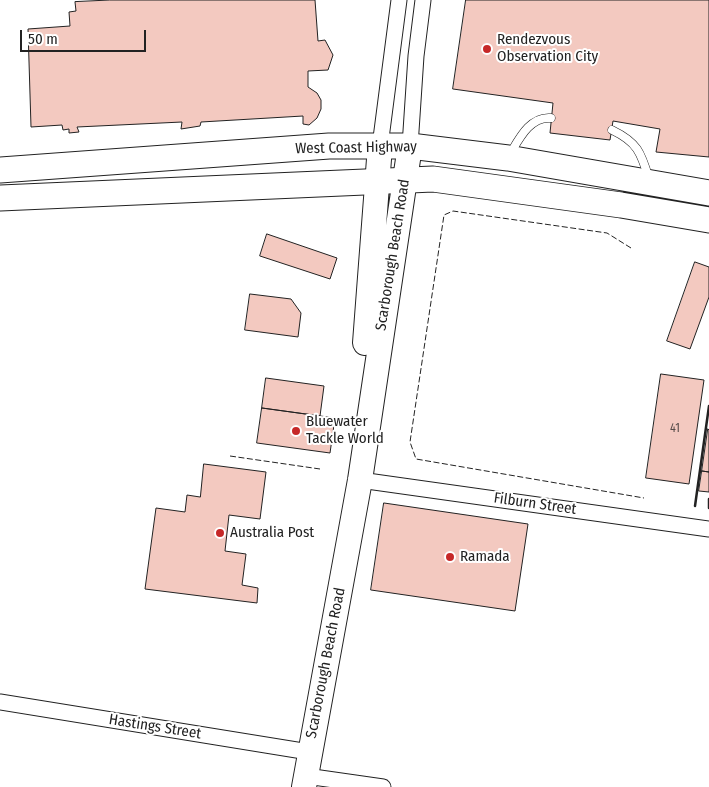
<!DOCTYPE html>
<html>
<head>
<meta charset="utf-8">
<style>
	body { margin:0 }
	#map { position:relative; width:709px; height:787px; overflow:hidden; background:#fff; font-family:"Fira Sans Condensed",sans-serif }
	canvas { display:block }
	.scale { position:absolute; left:20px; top:30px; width:126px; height:22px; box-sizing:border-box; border:2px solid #222; border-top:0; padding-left:6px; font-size:15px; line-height:18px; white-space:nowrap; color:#222; -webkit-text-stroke:4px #fff; paint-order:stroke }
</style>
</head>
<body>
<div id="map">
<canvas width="709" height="787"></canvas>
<div class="scale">50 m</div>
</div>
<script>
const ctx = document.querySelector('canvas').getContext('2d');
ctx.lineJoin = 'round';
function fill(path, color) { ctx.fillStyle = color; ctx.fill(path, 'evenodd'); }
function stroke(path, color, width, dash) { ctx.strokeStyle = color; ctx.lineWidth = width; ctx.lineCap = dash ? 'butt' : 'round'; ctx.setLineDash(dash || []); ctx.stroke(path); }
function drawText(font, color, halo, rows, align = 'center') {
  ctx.font = font + ' "Fira Sans Condensed",sans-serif'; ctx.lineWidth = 4; ctx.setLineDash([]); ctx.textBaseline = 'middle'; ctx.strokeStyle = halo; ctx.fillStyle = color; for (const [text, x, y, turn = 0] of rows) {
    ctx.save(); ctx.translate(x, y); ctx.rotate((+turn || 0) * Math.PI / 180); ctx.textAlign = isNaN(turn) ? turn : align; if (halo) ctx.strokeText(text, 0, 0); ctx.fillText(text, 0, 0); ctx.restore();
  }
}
const building = new Path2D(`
	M110 0H315L318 41 325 40 333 55 328 70 308 71V87L317 93 321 100V109L317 118 309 125 303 124V116L201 122 200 126 181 129 182 122 77 127 79 132 69 133V129L63 130 62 125 31 127 28 29 70 26 69 12 76 11 75 2Z
	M466 0H709V157L656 152 660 129 613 121 610 140 550 133 553 103 453 89Z
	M267 234 337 258 330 279 260 256Z
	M695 262 709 267V297L690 349 667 341Z
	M250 294 291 299 301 313 298 337 245 330Z
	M661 374 704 380 689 484 646 478Z
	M266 378 324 386 320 416 262 408Z
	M262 408 335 418 330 453 257 443Z
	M708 429 709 430V472L702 471Z
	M204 464 266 472 260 519 229 515 225 551 246 554 242 585 258 588 257 603 145 589 156 508 185 512 187 495 200 497Z
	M702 471 709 472V492L699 491Z
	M384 503 528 524 515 611 371 590Z`);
const service = new Path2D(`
	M612 130C637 142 641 152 649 179
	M510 154C519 139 530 116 551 118`);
const minor = new Path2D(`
	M380 146 399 0
	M410 146 416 56 423 0
	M360 480 709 529
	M0 702 309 752
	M306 776 383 787`);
const primary = new Path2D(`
	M365 343 380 146
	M304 787 360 480 410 146`);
const trunk = new Path2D(`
	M0 170 329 146H410L508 158 709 193
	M0 198 433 179 621 205 709 220`);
const fence = new Path2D(`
	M631 248 607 233 453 211 444 215 410 442 416 459 644 498
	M230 456 320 469`);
const wall = new Path2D(`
	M709 499V508
	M695 506 709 406`);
const markers = [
	[487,49,5,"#c62828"],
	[296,431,5,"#c62828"],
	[220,533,5,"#c62828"],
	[450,557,5,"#c62828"]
];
const numberNames = [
	["41",675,429]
];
const poiNames = [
	["Rendezvous",497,40],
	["Observation City",497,57],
	["Bluewater",306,422],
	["Tackle World",306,439],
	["Australia Post",230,533],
	["Ramada",460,557]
];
const streetNames = [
	["West Coast Highway",356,148,-1],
	["Scarborough Beach Road",393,255,-81],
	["Filburn Street",535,504,8],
	["Scarborough Beach Road",326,663,-79],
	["Hastings Street",155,727,9]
];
fill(building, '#f3c9c0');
stroke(building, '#222', 1);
stroke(service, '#222', 9);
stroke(minor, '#222', 17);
stroke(primary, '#222', 26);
stroke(trunk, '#222', 27);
stroke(service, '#fff', 8);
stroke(minor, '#fff', 15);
stroke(primary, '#fff', 24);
stroke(trunk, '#fff', 25);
stroke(fence, '#222', 1, [6, 2.5]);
stroke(wall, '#222', 2.5);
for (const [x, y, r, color] of markers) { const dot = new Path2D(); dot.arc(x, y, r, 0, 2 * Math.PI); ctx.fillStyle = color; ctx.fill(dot); stroke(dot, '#fff', 2); }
drawText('12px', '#564c4a', null, numberNames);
drawText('15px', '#222', '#fff', poiNames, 'left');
drawText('15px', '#222', '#fff', streetNames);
</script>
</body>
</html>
